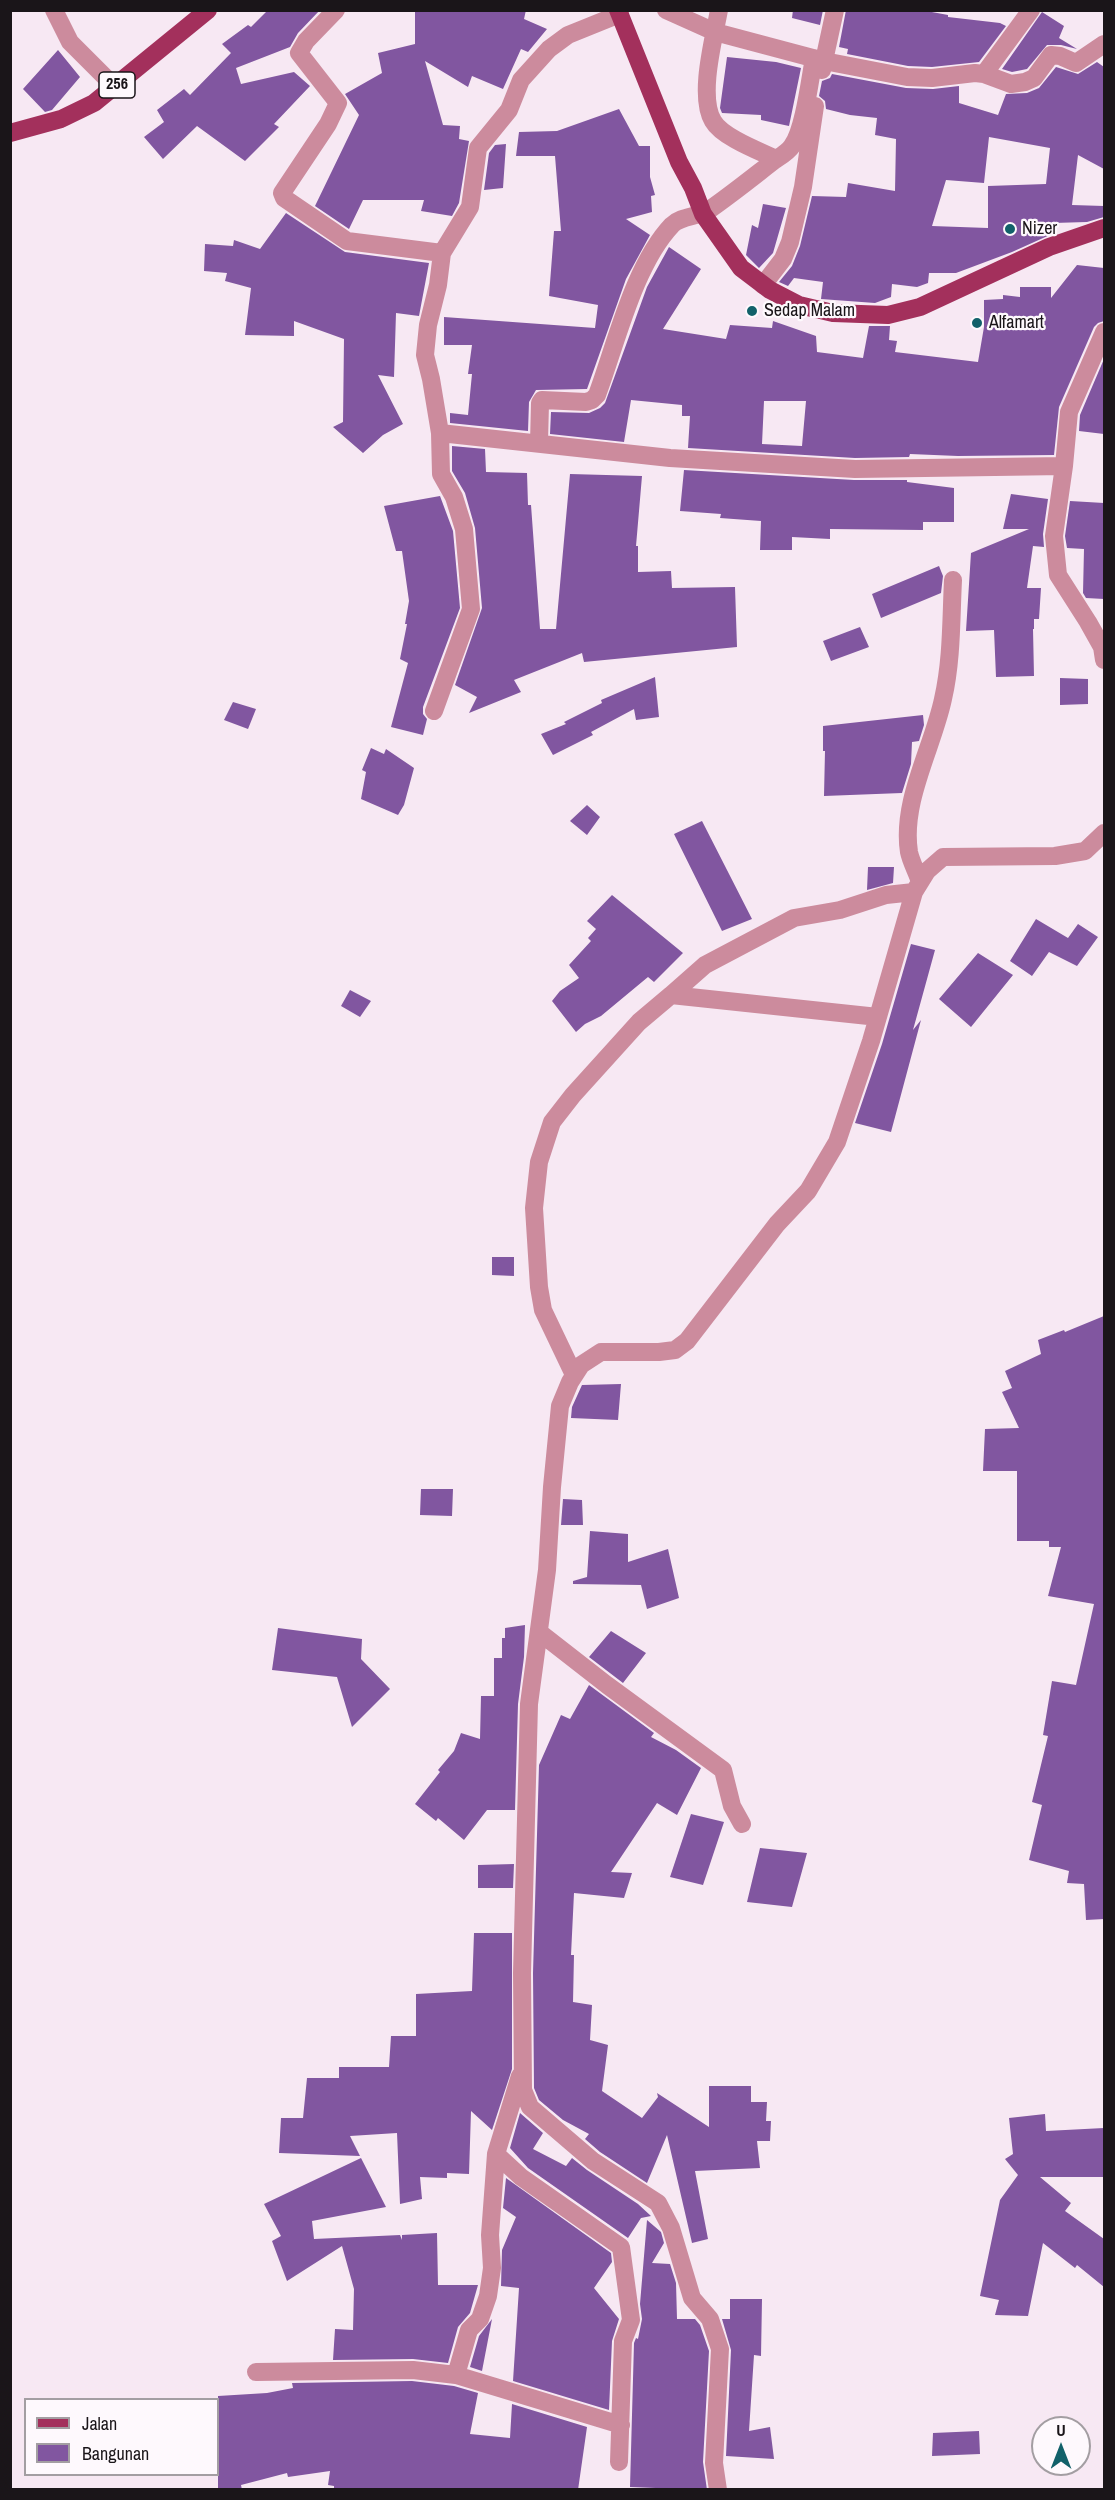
<!DOCTYPE html>
<html>
<head>
<meta charset="utf-8">
<style>
	body { margin:0 }
	#map { position:relative; width:1115px; height:2500px; overflow:hidden; background:#f7e8f3; font-family:"Archivo Narrow",sans-serif }
	canvas { display:block }
	.frame { position:absolute; inset:0; border:12px solid #1a1519; pointer-events:none }
	.legend { position:absolute; left:24px; top:2398px; width:195px; height:78px; box-sizing:border-box; background:#fef9fd; border:2px solid #a39ea2; margin:0; padding:8px 10px; list-style:none; font-size:18px; color:#1a1519 }
	.legend li { display:flex; align-items:center; gap:12px; height:30px }
	.legend b { width:30px; border:2px solid #a39ea2 }
	.north { position:absolute; left:1031px; top:2416px; width:60px; height:60px; box-sizing:border-box; background:#fef9fd; border:2px solid #a39ea2; border-radius:50%; rotate:0deg; font-size:16px; font-weight:700; line-height:24px; text-align:center; color:#1a1519 }
	.north::after { content:''; display:block; margin:auto; width:21px; height:27px; background:#12616a; clip-path:polygon(50% 0,100% 100%,50% 72%,0 100%) }
</style>
</head>
<body>
<div id="map">
<canvas width="1115" height="2500"></canvas>
<div class="frame"></div>
<ul class="legend">
<li><b style="height:8px;background:#a3305c"></b>Jalan</li>
<li><b style="height:16px;background:#8156a0"></b>Bangunan</li>
</ul>
<div class="north">U</div>
</div>
<script>
const ctx = document.querySelector('canvas').getContext('2d');
ctx.lineJoin = 'round';
function fill(path, color) { ctx.fillStyle = color; ctx.fill(path, 'evenodd'); }
function stroke(path, color, width, dash) { ctx.strokeStyle = color; ctx.lineWidth = width; ctx.lineCap = dash ? 'butt' : 'round'; ctx.setLineDash(dash || []); ctx.stroke(path); }
function drawText(font, color, halo, rows, align = 'center') {
  ctx.font = font + ' "Archivo Narrow",sans-serif'; ctx.lineWidth = 4.5; ctx.setLineDash([]); ctx.textBaseline = 'middle'; ctx.strokeStyle = halo; ctx.fillStyle = color; for (const [text, x, y, turn = 0] of rows) {
    ctx.save(); ctx.translate(x, y); ctx.rotate((+turn || 0) * Math.PI / 180); ctx.textAlign = isNaN(turn) ? turn : align; if (halo) ctx.strokeText(text, 0, 0); ctx.fillText(text, 0, 0); ctx.restore();
  }
}
const building = new Path2D(`
	M268 10H320L298 33 290 47 236 68 241 84 294 72 310 86 274 124 279 127 245 161 197 126 163 159 144 137 164 122 157 110 184 89 190 95 231 53 222 44 248 25 251 27Z
	M415 10H526L524 19 547 29 528 52 521 49 503 89 472 76 468 87 425 61 443 125 460 126 459 139 469 141 459 203 452 216 421 211 424 200H363L349 229 315 206 359 115 345 94 382 73 378 53 415 44Z
	M793 10H823L820 25 792 18Z
	M846 10H921L948 15V17L1000 23 1006 26 979 62 932 67 908 66 847 54 848 49 839 47Z
	M1042 12 1064 26 1059 38 1077 49 1061 45H1047L1027 69 1012 72 1002 69Z
	M58 50 80 77 52 110 45 112 23 89Z
	M727 57 776 62 801 68 789 126 761 120V115L722 113 720 108Z
	M1097 62 1104 67V169L1078 155 1072 205 1104 206V217L1087 222 1053 223 1052 234 1012 252 956 273H929L928 283 917 287 892 284 891 297 875 303 821 299 823 282 794 278 788 286 779 282 792 266 800 246 812 196 846 197 848 183 895 191 896 139 875 135 877 118 850 115 826 109 825 101 819 96 822 81 830 78 832 74 906 88 933 89 959 86V103L998 115 1006 94 1027 93 1039 88 1056 67 1078 74ZM989 137 1050 148 1046 184 988 186V228L932 226 946 180 984 183Z
	M619 109 639 146H650V177L655 195 651 196 652 212 626 219 650 235 626 279 587 389 536 390 529 402 528 431 450 423V413L468 415 472 374H468L472 345H444V317L595 328 598 305 549 296 554 231H561L555 156H516L519 132 557 131Z
	M506 144 503 188 484 190 489 153 495 145Z
	M763 204 786 208 773 253 759 268 746 255 752 225 758 228Z
	M286 213 345 252 429 263 419 316 396 313 394 377 378 375 403 424 383 435 363 453 333 427 343 422 344 339 294 321V336L245 335 251 288 225 281 227 273 204 271 205 244 233 246 234 240 260 249Z
	M669 247 701 269 663 329 726 339 730 325 772 328 773 321 816 336 817 352 863 358 869 326H890L889 340 897 341 895 352 978 362 984 327V300L1003 299V295L1020 297V287H1051V298L1077 265 1104 268V321L1098 323 1094 327 1059 407 1054 455 958 456 910 454 909 457 855 458 688 448 690 416H682V405L631 400 624 442 550 434 551 412 589 413 600 408 605 403 647 287ZM764 401H806L802 446 762 444Z
	M1104 359V434L1079 431 1080 415Z
	M452 446 485 449 486 472 527 473 528 505H531L540 629H556L570 474 642 476 636 546H638V572L671 571 672 588 735 587 737 647 584 662 582 653 514 680 521 692 469 713 477 697 455 685 482 608 475 528 465 493 452 471Z
	M684 470 854 480H907V482L954 488V522H923V530L830 529V539L792 537V550H760L761 521 720 518 721 514 680 511Z
	M1011 494 1048 499 1043 534 1044 547 1033 546 1027 588H1041L1039 619H1034V629H1033L1034 676 996 677 994 630 966 631 971 553 1029 529H1003Z
	M440 496 453 531 460 608 423 707V714L427 719 423 735 391 727 408 663 400 659 407 624H405L409 601 402 551H396L384 506Z
	M1070 501 1104 503V599L1086 598 1083 593 1084 549 1067 548 1065 536Z
	M939 566 943 576 941 593 881 618 872 594Z
	M860 627 869 647 831 661 823 641Z
	M655 677 659 717 636 720 634 709 591 732 593 735 553 755 541 734 566 724 564 722 602 703 601 700Z
	M1060 678 1088 679V704L1060 705Z
	M233 702 256 709 248 729 224 720Z
	M923 715 924 725 919 741 912 742 911 764 902 793 824 796 825 751H823V726Z
	M371 748 384 754 386 749 414 768 404 805 398 815 361 799 366 772 362 770Z
	M587 805 600 817 587 835 570 821Z
	M702 821 752 919 722 931 674 834Z
	M868 867H894L893 883 867 890Z
	M612 895 683 953 654 982 648 977 601 1016 585 1024 576 1032 552 1001 560 991 579 978 569 965 591 941 588 938 596 929 587 921Z
	M1036 919 1068 938 1078 924 1098 937 1077 966 1049 952 1032 976 1010 961Z
	M911 944 935 950 913 1030 921 1020 891 1132 855 1123 882 1044Z
	M978 953 1013 975 971 1027 939 999Z
	M350 990 371 1001 360 1017 341 1006Z
	M492 1257H514V1276L492 1275Z
	M1104 1316V1919L1086 1920 1084 1884 1067 1883 1069 1871 1029 1860 1042 1805 1032 1802 1048 1736 1043 1735 1052 1681 1076 1685 1094 1604 1048 1596 1061 1547H1049V1541H1017V1471H983L985 1429 1019 1428 1002 1392 1012 1388 1005 1371 1041 1354 1038 1340 1064 1330 1065 1332Z
	M621 1384 618 1420 571 1418 572 1407 582 1385Z
	M421 1489H453L452 1516 420 1515Z
	M563 1499 582 1500 583 1525H561Z
	M590 1531 628 1534V1562L668 1549 679 1598 647 1609 641 1585 573 1584V1581L587 1577Z
	M525 1625 524 1657 518 1704 515 1810H487L464 1840 438 1818 436 1821 415 1804 440 1772 438 1770 454 1751 461 1733 480 1739 481 1696H494V1658H502V1638H505V1628Z
	M278 1628 362 1639 361 1659 390 1689 352 1727 337 1677 272 1670Z
	M611 1631 646 1653 623 1683 589 1657Z
	M589 1685 654 1733 651 1737 676 1750 701 1768 677 1815 657 1803 611 1872 632 1873 624 1898 574 1893 571 1955H574L573 2002 592 2005 590 2040 608 2045 602 2091 642 2118 658 2097 657 2093 709 2127V2086H751V2102H767L766 2121H771L770 2141H757L760 2168 695 2171 708 2239 692 2243 667 2135 647 2183 600 2152 585 2139 589 2134 563 2120 539 2100 534 2088 533 1973 539 1765 561 1715 570 1719Z
	M691 1814 724 1822 703 1885 670 1877Z
	M760 1848 807 1853 792 1907 747 1902Z
	M514 1864 513 1888H478V1865Z
	M474 1933H512V2069L492 2130 471 2111 469 2174 447 2173V2178L420 2177 422 2199 400 2204 397 2133 350 2136 360 2156 279 2153 281 2118H303L307 2078H339V2067H389L391 2036H416V1994L472 1991Z
	M520 2113 543 2133 533 2149 566 2166 572 2158 587 2170 638 2204 651 2216 641 2218 628 2238 528 2168 510 2148Z
	M1045 2114 1046 2131 1104 2128V2177H1040L1071 2203 1065 2211 1104 2239V2287L1077 2265 1075 2268 1043 2243 1028 2316 995 2315 999 2300 980 2296 1000 2200 1018 2175 1005 2159 1013 2154 1009 2118Z
	M361 2158 386 2207 312 2221 314 2239 400 2235 402 2240V2235L437 2233 438 2285H478L470 2313 458 2327 448 2363 413 2359 333 2360 335 2329 353 2330 354 2289 342 2246 287 2281 272 2241 281 2236 264 2204Z
	M506 2178 611 2253 612 2262 594 2288 619 2319 612 2341 609 2410 513 2381 519 2288 501 2286 502 2250 516 2217 503 2208Z
	M647 2220 661 2232 664 2243 652 2263 670 2264 676 2283 677 2319H695L700 2325 709 2351 703 2462 707 2490 630 2487 634 2343 636 2338 638 2339 642 2319 640 2304Z
	M730 2299H762L761 2356 754 2355 749 2431 770 2427 774 2459 726 2456 731 2350 722 2319H730Z
	M492 2319 482 2371 470 2367 479 2336Z
	M412 2381 454 2386 478 2393 470 2434 510 2438 512 2404 587 2427 578 2490H334V2486L328 2485 330 2471 288 2477 287 2473 241 2485 242 2490H218V2396L267 2393 293 2388 292 2383Z
	M979 2431 980 2454 932 2456 933 2433Z`);
const minor = new Path2D(`
	M54 10 70 42 115 87
	M336 10 306 41 299 53 338 103 328 124 282 193 284 198 347 241 442 253
	M666 10 715 32 824 61 907 77 932 78 975 73 984 74 1011 84 1025 82 1034 78 1051 55 1060 56 1076 63 1104 44
	M719 10C714 38 698 96 713 121 722 137 759 151 776 159
	M822 70 835 10
	M984 74 1031 10
	M763 285 783 259 790 242 803 187 815 106
	M1104 332 1069 412 1064 466 1054 536 1058 575 1088 622 1102 647 1104 660
	M440 433 670 458 855 469 1064 466
	M539 443 540 403 542 400 586 402 592 400 597 395C616 344 634 265 672 225 681 216 698 217 709 210 732 194 753 177 775 160 781 156 788 152 792 146 804 130 810 79 814 58
	M434 711 471 609 464 529 454 497 441 474 440 433 431 379 425 355 428 325 438 285 442 253 470 207 478 148 509 110 521 80 549 49 568 35 620 14
	M920 882C917 872 911 862 909 852 901 801 933 747 943 699 952 660 951 619 953 580
	M671 995 705 965 794 918 840 910 886 895 914 892
	M574 1375 543 1310 539 1287 534 1208 539 1162 552 1122 573 1095 639 1022 671 995 878 1017
	M539 1632 607 1685 723 1770 732 1806 742 1824
	M520 2076 496 2154 521 2177 621 2247 631 2320 623 2341 619 2462
	M256 2372 413 2370 456 2375 621 2425
	M456 2375 469 2330 480 2319 488 2296 492 2268 490 2235 496 2154
	M718 2490 714 2463 720 2349 710 2319 692 2298 671 2228 658 2203 593 2161 530 2107 523 2090 522 1973 529 1704 547 1570 552 1487 560 1406 570 1382 581 1365 601 1352H659L675 1350 687 1341 777 1224 808 1191 837 1142 871 1041 914 892 927 871 943 857 1055 856 1085 851 1104 833`);
const major = new Path2D(`
	M618 10 679 162 693 188 703 214 741 268 770 290 799 305 833 313 888 315 920 307 1049 247 1104 228
	M10 133 61 119 94 103 208 10`);
const markers = [
	[1010,229,6,"#12616a"],
	[752,311,6,"#12616a"],
	[977,323,6,"#12616a"]
];
const shields = [
	[117,85,36]
];
const shieldNames = [
	["256",117,85]
];
const poiNames = [
	["Nizer",1022,229],
	["Sedap Malam",764,311],
	["Alfamart",989,323]
];
fill(building, '#8156a0');
stroke(minor, '#cc8b9d', 18);
stroke(major, '#a3305c', 18);
for (const [x, y, r, color] of markers) { const dot = new Path2D(); dot.arc(x, y, r, 0, 2 * Math.PI); ctx.fillStyle = color; ctx.fill(dot); stroke(dot, '#fef9fd', 2); }
for (const [x, y, w] of shields) { const box = new Path2D(); box.roundRect(x - w / 2, y - 13, w, 26, 4.5); ctx.fillStyle = '#fef9fd'; ctx.fill(box); stroke(box, '#1a1519', 1.5); }
drawText('bold 16px', '#1a1519', null, shieldNames);
drawText('18px', '#1a1519', '#fef9fd', poiNames, 'left');
</script>
</body>
</html>
